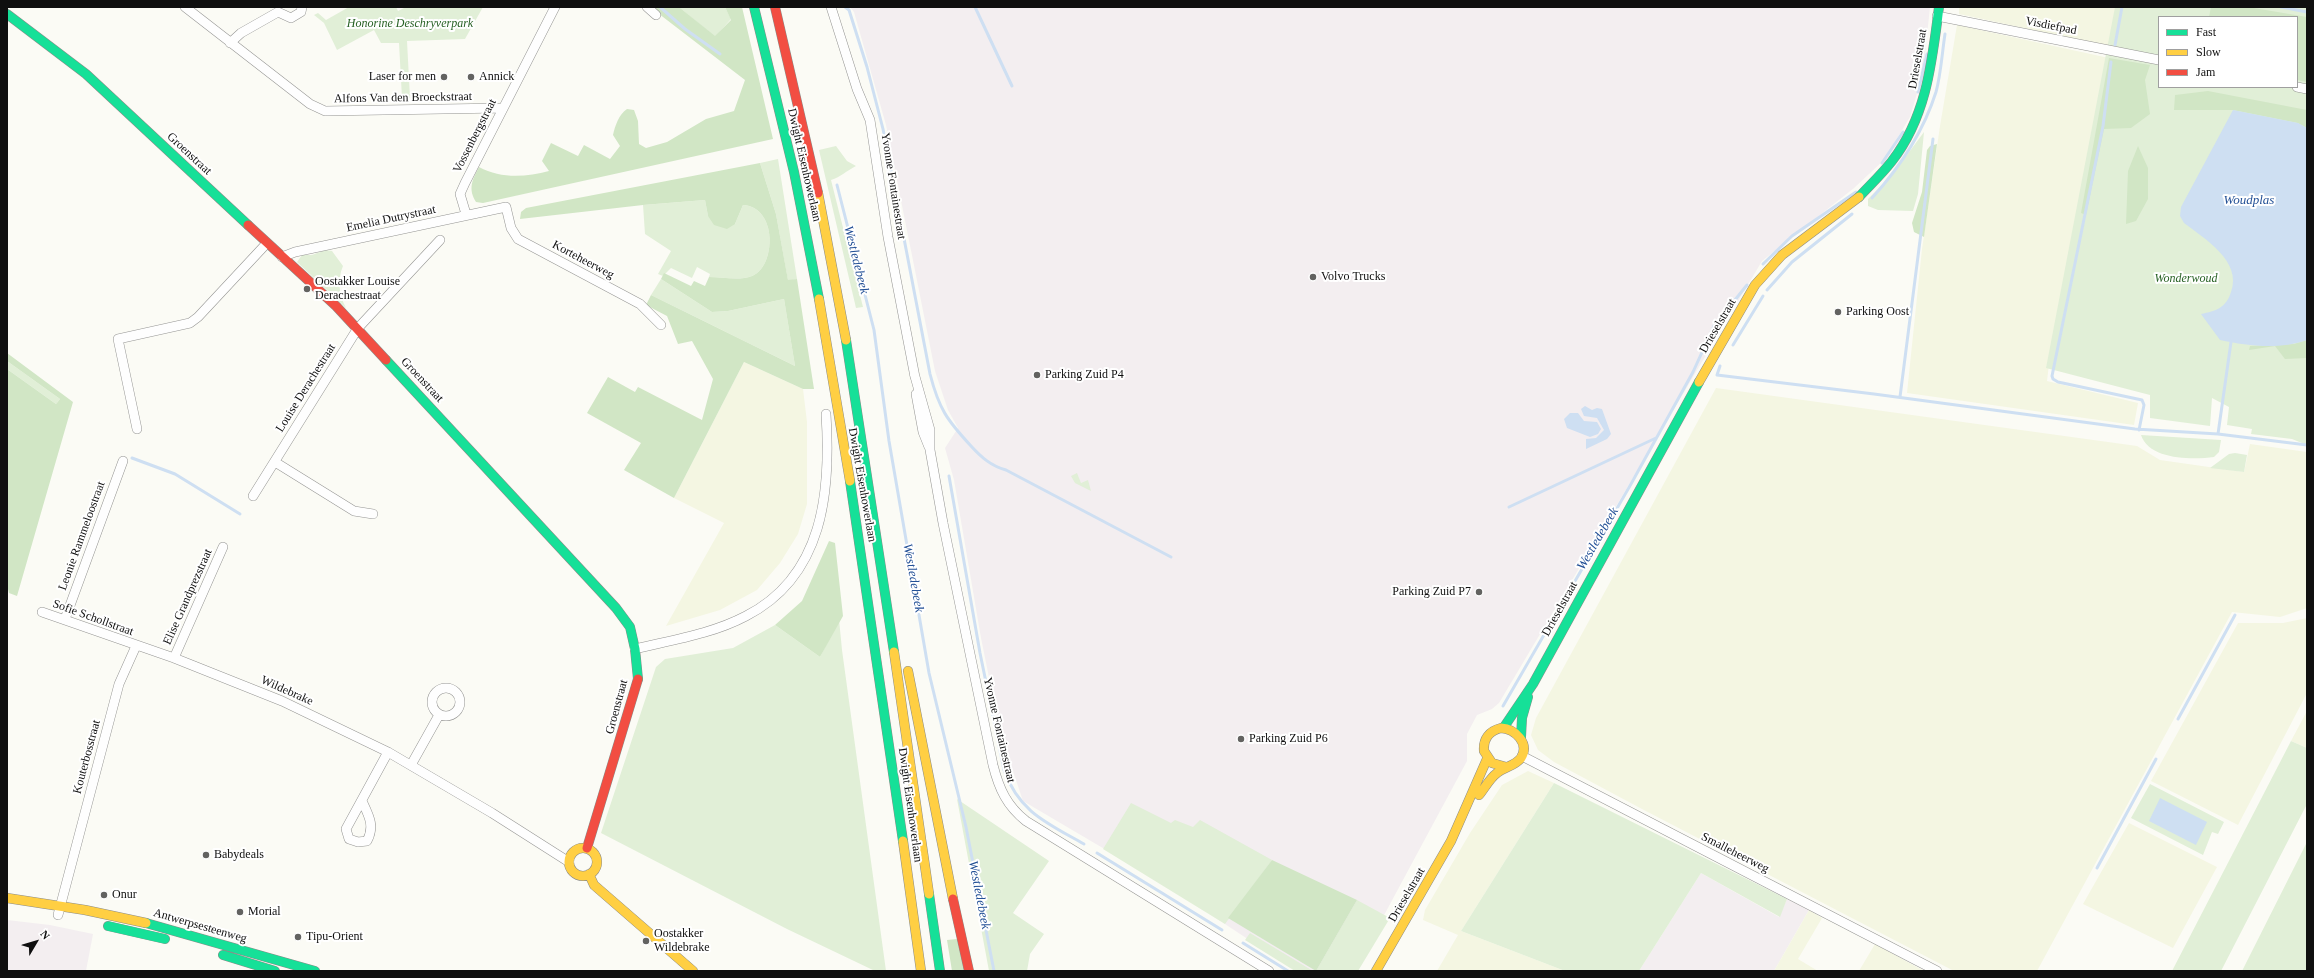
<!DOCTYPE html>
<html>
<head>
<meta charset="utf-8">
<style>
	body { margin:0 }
	#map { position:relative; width:2314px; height:978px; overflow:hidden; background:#fbfbf5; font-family:Georgia,serif }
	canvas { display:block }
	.frame { position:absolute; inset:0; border:8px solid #0f0f0f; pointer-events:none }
	.legend { position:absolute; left:2158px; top:16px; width:140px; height:72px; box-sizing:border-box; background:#fff; border:1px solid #9f9f9f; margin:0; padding:5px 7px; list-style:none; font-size:12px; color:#0f0f0f }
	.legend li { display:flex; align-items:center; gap:8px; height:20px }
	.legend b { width:20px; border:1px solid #9f9f9f }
	.north { position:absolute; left:16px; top:922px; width:40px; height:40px; -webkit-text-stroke:3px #fff; paint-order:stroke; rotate:52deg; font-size:11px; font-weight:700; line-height:16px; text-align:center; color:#0f0f0f }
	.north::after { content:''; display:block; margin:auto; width:14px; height:18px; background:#0f0f0f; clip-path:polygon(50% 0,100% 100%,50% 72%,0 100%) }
</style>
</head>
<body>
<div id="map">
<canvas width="2314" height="978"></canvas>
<div class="frame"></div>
<ul class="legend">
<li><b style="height:5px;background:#16e098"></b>Fast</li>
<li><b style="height:5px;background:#ffcf43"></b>Slow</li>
<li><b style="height:5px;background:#f24e42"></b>Jam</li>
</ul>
<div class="north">N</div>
</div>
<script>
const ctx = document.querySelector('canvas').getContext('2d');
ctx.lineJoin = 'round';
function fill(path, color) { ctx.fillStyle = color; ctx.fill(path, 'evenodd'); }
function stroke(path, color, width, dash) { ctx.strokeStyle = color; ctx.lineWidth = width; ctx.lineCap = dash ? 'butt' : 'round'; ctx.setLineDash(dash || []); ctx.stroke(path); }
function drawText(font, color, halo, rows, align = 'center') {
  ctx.font = font + ' Georgia,serif'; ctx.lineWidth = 4; ctx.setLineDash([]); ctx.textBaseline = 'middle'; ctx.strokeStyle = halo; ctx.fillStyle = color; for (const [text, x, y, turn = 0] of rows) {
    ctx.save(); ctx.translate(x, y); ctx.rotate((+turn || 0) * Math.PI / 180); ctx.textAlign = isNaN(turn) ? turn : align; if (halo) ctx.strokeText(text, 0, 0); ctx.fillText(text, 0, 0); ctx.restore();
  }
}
const industrial = new Path2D(`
	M850 7H1930L1923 73 1910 117 1884 160 1854 188 1762 261 1499 703 1492 709 1477 715 1467 734V761L1354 971H1296L1169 887 1023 801 1000 732 981 638 954 480 945 448 958 428 948 410 935 371 886 125 854 12Z
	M1701 873 1779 917 1787 899 1809 910 1774 971H1639Z
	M7 920 50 925 93 934 86 971H7Z`);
const farmland = new Path2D(`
	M1959 7H2120L2112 47 1959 14Z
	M1957 25 2109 58 2050 356 2047 381 2138 403 2134 425 1907 393 1922 249 1940 126Z
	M744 362 803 389 807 422V504L798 534 780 563 757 590 720 610 666 626 724 523 674 498Z
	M1716 388 2137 446 2160 460 2244 472 2250 444 2307 452V608L2280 617 2232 612 2037 971H1954L1642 809 1554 762 1538 750 1531 735 1536 718Z
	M2307 618V693L2238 825 2151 781 2238 623H2283Z
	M2307 711V748L2291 741Z
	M1528 771 1554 783 1461 931 1565 971H1437L1458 935 1423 920 1425 910 1470 833 1502 785Z
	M2129 823 2217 867 2173 948 2083 904Z
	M1809 910 1822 918 1798 959 1818 971H1774Z
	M1875 944 1924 971H1859Z`);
const green = new Path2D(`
	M349 7H396L398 11 406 7H483L465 39 407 41 410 98H402L399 43H381L374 30 337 50 324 23 314 15 318 13 326 20Z
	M679 7H725L731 19 715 37Z
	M2115 7H2307V445L2292 439 2251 434 2252 429 2227 425 2229 407 2212 398 2210 426 2150 418V395L2046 368ZM2159 17H2297V87H2159Z
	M1924 132 1918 194 1913 211 1878 210 1868 206V199L1892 175Z
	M836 146 847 161 856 166C846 171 841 177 831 180L863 307 856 308 819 150Z
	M778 159 797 279 788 281 776 214 760 163Z
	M705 200 708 216 735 224 743 205C778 207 776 267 752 276 739 281 723 277 709 277L710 274 697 267 692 278 671 268 663 276 658 274 671 251 645 234 643 205Z
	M325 250 332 251 343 266C337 280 339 295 346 308L297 262 302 255H312Z
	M661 279 712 312 728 311 784 299 795 366 651 295Z
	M7 361 60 399 56 404 7 369Z
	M2141 435 2221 440 2219 452 2214 457C2193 460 2149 460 2141 435Z
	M2235 453 2247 455 2244 472 2210 468 2229 454Z
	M1077 473 1081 483 1088 480 1091 491 1075 483 1071 476Z
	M839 619 842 650 886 971H875L787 929 601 833 656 667 665 659 733 648 775 625 820 657Z
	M2291 741 2307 748V804L2221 971H2172Z
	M1554 783 1787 899 1780 917 1701 873 1639 971H1565L1461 931Z
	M2150 784 2224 822 2218 834 2212 832 2203 855 2131 818Z
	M957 799 1049 861 1013 913 1044 934 1030 954 1027 971H989Z
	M1131 803 1171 823 1175 820 1193 827 1200 820 1272 860 1225 924 1103 849Z
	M2307 842V971H2242Z
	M1357 900 1390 918 1358 971H1316Z
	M1250 933 1313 971H1295L1245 940Z`);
const forest = new Path2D(`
	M650 7H679L715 36 731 20 725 7H742L773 139 483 203 476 202C468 189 472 180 479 167 501 179 526 177 549 171L542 161 551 143 578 156 584 145 610 159 620 146 613 135C615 126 619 114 627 109L634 110 638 121 639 144 646 148 667 142 706 119 734 111 745 80Z
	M2211 7H2248L2307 17V82L2297 80V17H2209Z
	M2109 58 2150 65 2145 80 2150 114 2131 128 2104 129 2086 215 2081 213Z
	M2208 91 2307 110V128L2298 123 2233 110H2174L2175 95Z
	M1937 144 1924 237 1914 232 1912 223 1922 192 1927 150 1930 146Z
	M2138 146 2148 168V199L2136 221 2126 224 2128 171Z
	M760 163 776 214 788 280 797 279 814 389H803L744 362 674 498 624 470 641 443 587 413 608 377 635 392 638 387 702 420 713 379 692 341 678 344 667 316 646 305 651 295 795 366 784 299 728 311 712 312 661 279 664 273 691 286 694 281 705 286 709 277C723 277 739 281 752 276 776 267 778 207 743 205L735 224 727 229 714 225 708 216 705 200 643 205 520 219 521 212 526 208Z
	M2307 340V358L2285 359 2275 346 2249 350 2250 346 2294 344Z
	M7 353 73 402 17 596 9 593 7 585V369L56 404 60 399 7 361Z
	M829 541 835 543 843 616 820 657 775 625 802 601Z
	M1272 860 1357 900 1316 971 1228 918Z
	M957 939 965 971H952L947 940Z`);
const water = new Path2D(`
	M2233 110 2298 123 2307 128V340C2279 350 2248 346 2220 340L2201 314C2216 311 2226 308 2231 292 2242 261 2205 239 2184 223L2180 216 2181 207Z
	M1585 406 1592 410 1597 408 1602 409 1611 434 1607 439 1586 449V439L1596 438 1604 430 1597 418 1584 416 1581 409Z
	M1570 413H1578L1584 421 1597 422 1601 429 1598 434 1590 437 1567 428 1564 419Z
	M2160 798 2207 822 2196 845 2149 821Z`);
const stream = new Path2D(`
	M660 7 685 29 720 54
	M845 7 849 10 867 67 883 129 930 374C939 409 947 420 971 446 981 457 991 466 1006 470L1171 557
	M975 7 1012 86
	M2281 7 2307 12
	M2115 45 2122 7
	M2111 62 2103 126 2052 376 2053 379 2058 382 2142 400 2144 405 2139 430
	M1918 92 1927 54
	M1882 163 1903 132
	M837 185 874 330 889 441 929 673 966 827 994 971
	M1872 198C1901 166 1923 133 1936 92 1941 74 1942 53 1945 34
	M1763 264 1792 236 1856 192
	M1767 290 1792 262 1852 214
	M1733 345 1763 296
	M1720 366 1717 375 1874 394 2135 429 2218 434 2307 445
	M1900 397 1933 139
	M2218 434 2231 342
	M132 458 175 474 240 514
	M949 476 980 653 1004 770C1019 812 1047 823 1084 844
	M1509 507 1656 438
	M1503 706 1631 484 1693 372 1714 326 1747 285
	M2178 719 2235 615
	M1097 853 1222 930
	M2097 868 2156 759
	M1243 943 1288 971`);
const street = new Path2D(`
	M185 7 310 104 325 111 502 108
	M647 7 656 15
	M831 7 857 89 870 120 888 237 915 377
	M278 12 291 18 301 12 302 7
	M1937 16 2159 60
	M230 43 241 33 278 12
	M2297 87 2307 89
	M466 214 460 194 465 183 555 7
	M282 257 295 252 506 207 511 228 518 239 640 304 661 325
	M914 373 930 430V450L943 523 993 765C999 789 1007 806 1026 821L1269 971
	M916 394 923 432 929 447
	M137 429 118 339 190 323 198 317 267 243
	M275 462 354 511 373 514
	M253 496 358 328 440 240
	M42 612 174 658 282 701 388 752 492 813 569 862
	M65 619 123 461
	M635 649C672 640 712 634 746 616 824 576 831 491 826 414
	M174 658 223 547
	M432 702a14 14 0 1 1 28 0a14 14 0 1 1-28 0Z
	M1522 756 1937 971
	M411 765 439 715
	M362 801C369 816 375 826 367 841L358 842 349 839 346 829 388 752
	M58 915 119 684 136 646`);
const fast = new Path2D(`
	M754 7 794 172 819 299
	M7 14 86 74 248 225
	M1859 197C1870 185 1882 174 1892 161 1927 116 1932 61 1939 7
	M846 340 894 652
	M386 360 616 608 630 627 635 649 638 679
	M850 481 903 841
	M1504 727 1533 684 1699 382
	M1521 737 1522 718 1528 697
	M929 894 940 971
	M146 923 315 971
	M108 926 165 939
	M223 955 275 971`);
const slow = new Path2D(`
	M818 193 846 340
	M819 299 850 481
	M1699 382 1755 285 1782 255 1859 197
	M894 652 929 894
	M908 671 953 899
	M1479 795C1485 788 1489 779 1497 773 1504 767 1515 766 1521 758 1530 743 1515 729 1501 728 1489 731 1483 739 1484 751L1492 763 1506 767
	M903 841 921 971
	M569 862a14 14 0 1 1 28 0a14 14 0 1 1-28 0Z
	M589 874 594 885 693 971
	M7 898 85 910 146 923
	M1376 971 1451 841 1487 759`);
const jam = new Path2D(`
	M775 7 818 193
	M248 225 336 306 386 360
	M587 848 638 679
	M953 899 969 971`);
const markers = [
	[444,77,4,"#626260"],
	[471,77,4,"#626260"],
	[1313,277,4,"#626260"],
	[307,289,4,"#626260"],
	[1838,312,4,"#626260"],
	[1037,375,4,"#626260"],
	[1479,592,4,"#626260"],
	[1241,739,4,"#626260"],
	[206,855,4,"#626260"],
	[104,895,4,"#626260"],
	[240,912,4,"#626260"],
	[298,937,4,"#626260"],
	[646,941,4,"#626260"]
];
const parkNames = [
	["Honorine Deschryverpark",410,24],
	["Wonderwoud",2186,279]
];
const streetNames = [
	["Visdiefpad",2051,26,11],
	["Drieselstraat",1918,59,-80],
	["Alfons Van den Broeckstraat",403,98,-1],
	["Vossenbergstraat",475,136,-63],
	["Groenstraat",189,154,43],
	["Dwight Eisenhowerlaan",804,165,77],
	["Yvonne Fontainestraat",893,186,81],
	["Emelia Dutrystraat",391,219,-12],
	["Korteheerweg",583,260,28],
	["Drieselstraat",1718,326,-60],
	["Groenstraat",422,380,47],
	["Louise Derachestraat",306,388,-58],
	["Dwight Eisenhowerlaan",862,485,80],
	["Leonie Rammeloostraat",82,536,-70],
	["Elise Grandprezstraat",188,597,-66],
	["Drieselstraat",1560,609,-61],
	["Sofie Schollstraat",93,618,20],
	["Wildebrake",287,691,24],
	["Groenstraat",617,707,-75],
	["Yvonne Fontainestraat",999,730,77],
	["Kouterbosstraat",87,757,-75],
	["Dwight Eisenhowerlaan",910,805,82],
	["Smalleheerweg",1735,853,27],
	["Drieselstraat",1407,895,-60],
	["Antwerpsesteenweg",200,926,16]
];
const poiNames = [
	["Laser for men",436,77,"right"],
	["Annick",479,77],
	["Volvo Trucks",1321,277],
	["Oostakker Louise",315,282],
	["Derachestraat",315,296],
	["Parking Oost",1846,312],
	["Parking Zuid P4",1045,375],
	["Parking Zuid P7",1471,592,"right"],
	["Parking Zuid P6",1249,739],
	["Babydeals",214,855],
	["Onur",112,895],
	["Morial",248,912],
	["Oostakker",654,934],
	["Wildebrake",654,948],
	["Tipu-Orient",306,937]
];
const waterNames = [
	["Woudplas",2249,201],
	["Westledebeek",856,260,76],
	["Westledebeek",1598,539,-60],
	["Westledebeek",913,578,80],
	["Westledebeek",979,895,79]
];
fill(industrial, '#f3eef0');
fill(farmland, '#f4f6e2');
fill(green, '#e1efd7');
fill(forest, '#d1e6c5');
fill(water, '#cedff2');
stroke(stream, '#cedff2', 3);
stroke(street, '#959593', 10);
stroke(fast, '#8c8c89', 10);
stroke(slow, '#8c8c89', 10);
stroke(jam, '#8c8c89', 10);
stroke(street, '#fefefe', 9);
stroke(fast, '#16e098', 9);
stroke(slow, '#ffcf43', 9);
stroke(jam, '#f24e42', 9);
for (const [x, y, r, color] of markers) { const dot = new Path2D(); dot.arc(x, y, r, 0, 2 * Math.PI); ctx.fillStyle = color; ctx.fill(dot); stroke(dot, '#fff', 1.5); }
drawText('italic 12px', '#276124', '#fff', parkNames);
drawText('12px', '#0f0f0f', '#fff', streetNames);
drawText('12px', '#0f0f0f', '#fff', poiNames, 'left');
drawText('italic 13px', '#235096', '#fff', waterNames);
</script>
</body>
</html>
